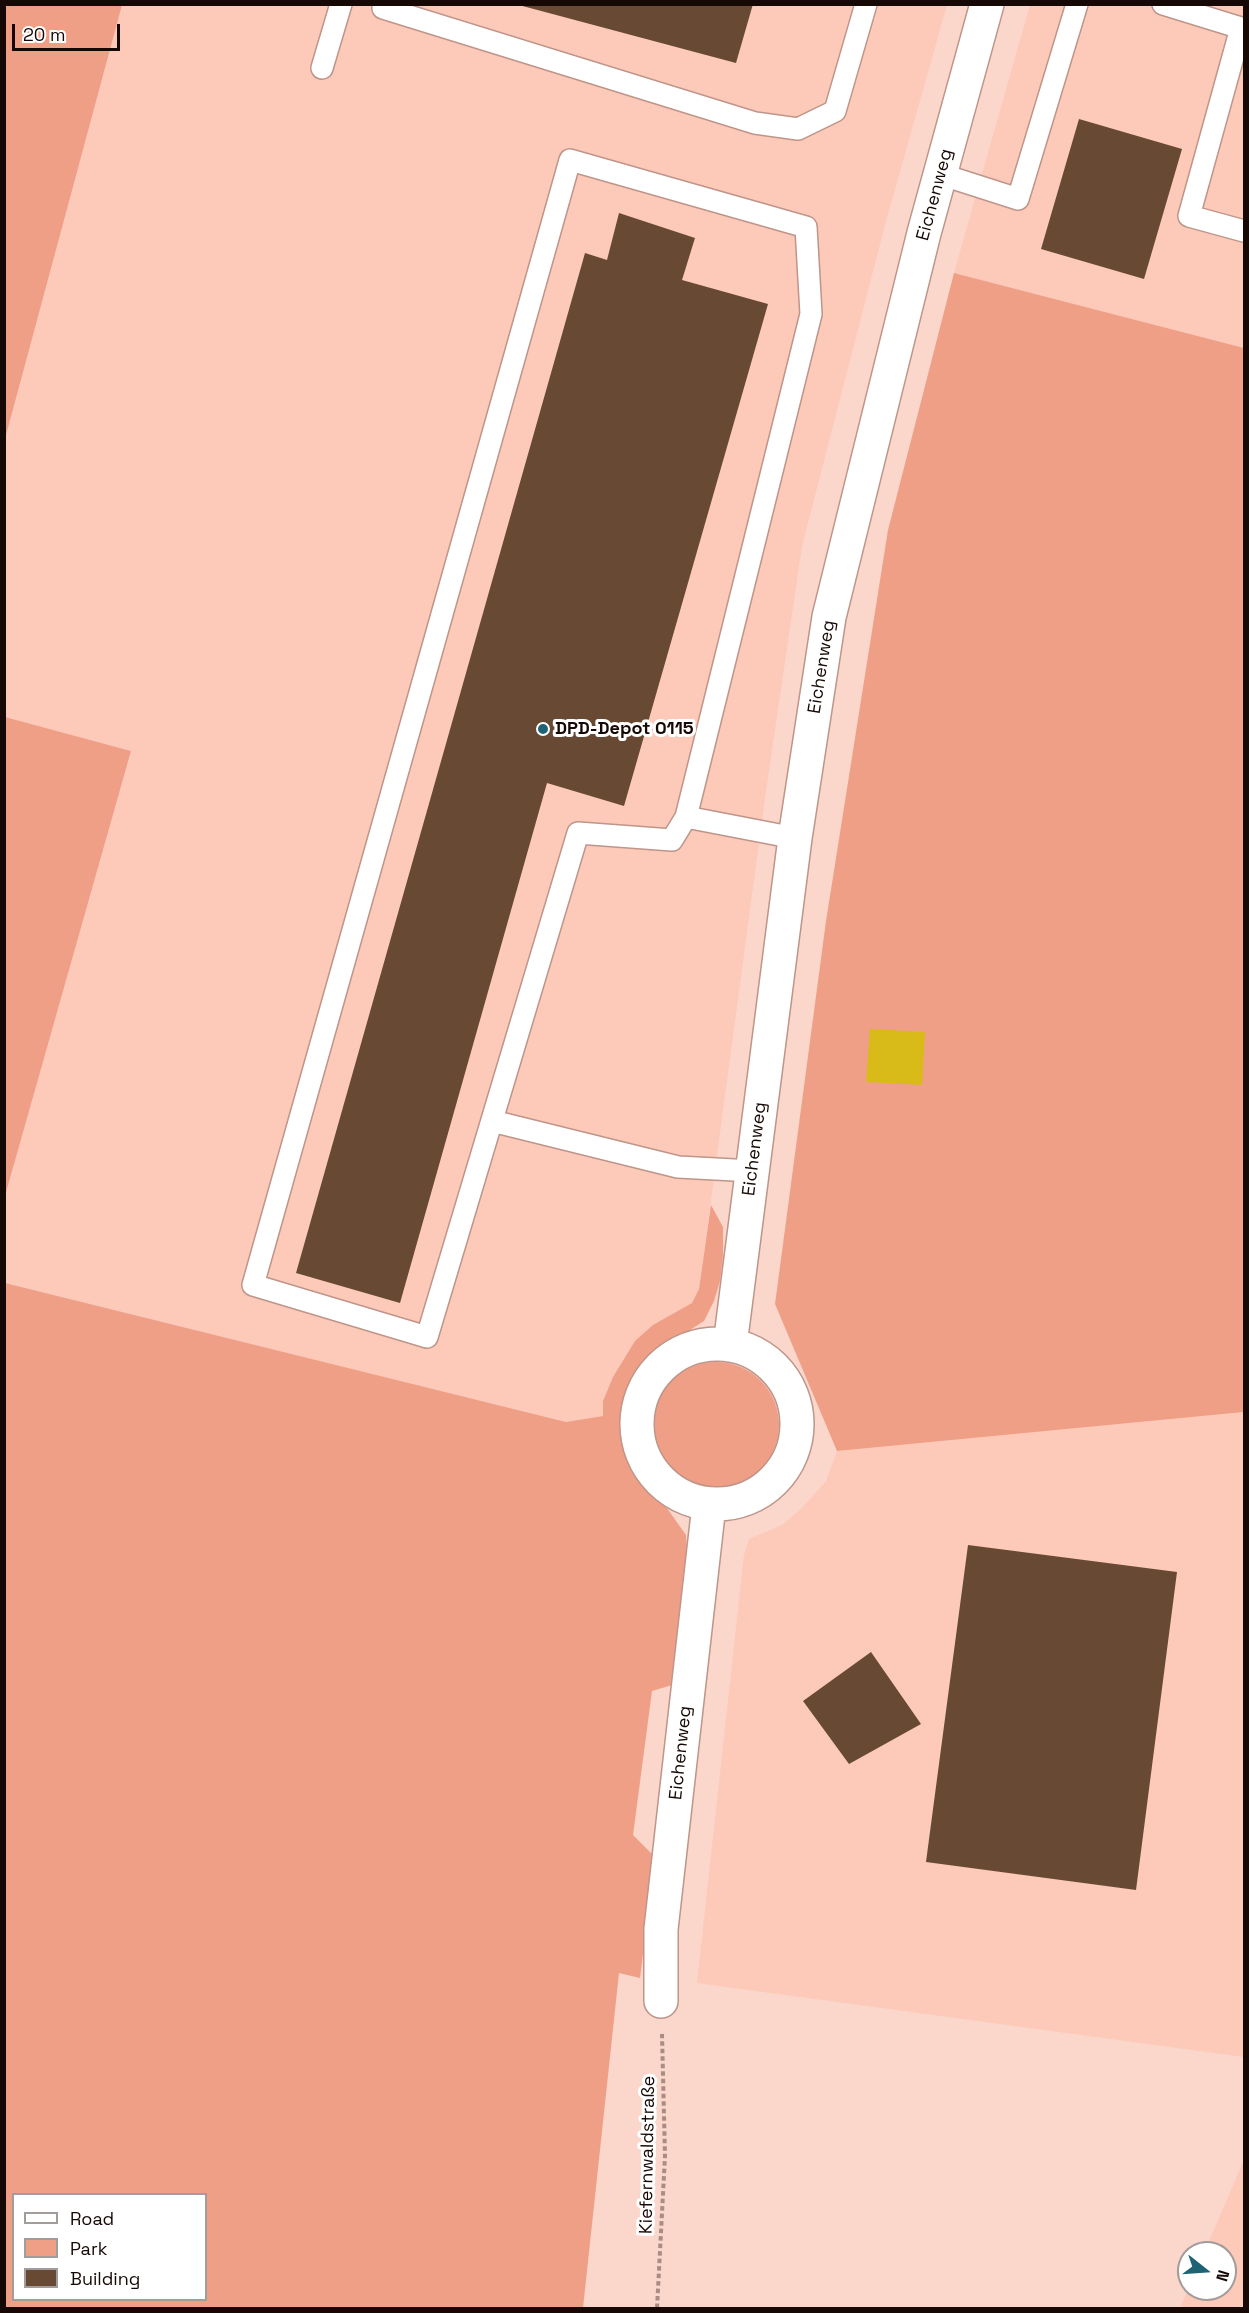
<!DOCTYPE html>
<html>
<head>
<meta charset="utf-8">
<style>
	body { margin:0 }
	#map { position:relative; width:1249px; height:2313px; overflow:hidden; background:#fad6cb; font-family:"Space Grotesk",sans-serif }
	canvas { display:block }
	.frame { position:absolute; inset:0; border:6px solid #160805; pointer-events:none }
	.legend { position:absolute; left:12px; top:2193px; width:195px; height:108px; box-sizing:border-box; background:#fff; border:2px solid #a29c9b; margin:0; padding:8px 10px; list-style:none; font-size:18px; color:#160805 }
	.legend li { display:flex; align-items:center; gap:12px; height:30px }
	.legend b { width:30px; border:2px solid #a29c9b }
	.north { position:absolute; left:1177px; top:2241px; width:60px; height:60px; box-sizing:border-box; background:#fff; border:2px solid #a29c9b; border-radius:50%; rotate:107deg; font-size:16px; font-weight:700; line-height:24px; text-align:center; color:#160805 }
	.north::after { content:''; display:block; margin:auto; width:21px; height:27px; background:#1d6374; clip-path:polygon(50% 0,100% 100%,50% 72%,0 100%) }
	.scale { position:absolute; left:12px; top:24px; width:108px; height:27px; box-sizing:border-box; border:3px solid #160805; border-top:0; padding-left:8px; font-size:18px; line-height:21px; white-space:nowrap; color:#160805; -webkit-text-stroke:4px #fff; paint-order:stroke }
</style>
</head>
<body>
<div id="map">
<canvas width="1249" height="2313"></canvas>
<div class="frame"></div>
<ul class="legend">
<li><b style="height:8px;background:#fff"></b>Road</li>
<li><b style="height:16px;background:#f09f87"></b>Park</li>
<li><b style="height:16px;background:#684933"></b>Building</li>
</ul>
<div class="north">N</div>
<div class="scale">20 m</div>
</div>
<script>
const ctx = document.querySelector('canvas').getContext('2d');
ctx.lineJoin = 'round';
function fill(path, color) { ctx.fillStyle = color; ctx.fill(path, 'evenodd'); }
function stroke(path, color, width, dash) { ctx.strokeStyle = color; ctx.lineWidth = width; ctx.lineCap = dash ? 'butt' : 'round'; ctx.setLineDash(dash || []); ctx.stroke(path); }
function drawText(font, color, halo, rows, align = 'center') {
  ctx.font = font + ' "Space Grotesk",sans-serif'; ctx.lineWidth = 6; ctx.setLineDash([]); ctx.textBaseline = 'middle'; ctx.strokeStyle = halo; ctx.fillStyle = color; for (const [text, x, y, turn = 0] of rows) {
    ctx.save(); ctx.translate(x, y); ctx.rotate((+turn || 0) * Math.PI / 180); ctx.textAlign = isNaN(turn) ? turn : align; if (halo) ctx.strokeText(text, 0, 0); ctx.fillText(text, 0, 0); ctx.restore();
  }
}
const built = new Path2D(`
	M122 5H947L886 221 802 546 765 798 699 1289 692 1303 681 1310 613 1377 603 1401V1416L566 1422 5 1283V1196L131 751 5 717V439Z
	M1030 5H1244V348L954 273Z
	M1244 1412V2057L697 1983 744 1555 749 1539 782 1525 802 1508 826 1481 837 1451Z
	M1244 2160V2308H1180L1189 2288 1225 2289V2253H1204Z`);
const green = new Path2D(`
	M5 4 122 5 5 439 4 5Z
	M954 273 1244 348V1412L837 1451 775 1304 826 921 888 530Z
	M5 717 131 751 5 1196 4 717Z
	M711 1205 723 1227V1256L720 1281 714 1301 704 1321 682 1335 656 1360 638 1385 624 1421 628 1448 643 1484 657 1494 686 1535 688 1567 672 1685 652 1691 633 1835 655 1857 640 1978 619 1973 583 2308H5V1283L566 1422 603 1416V1401L613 1377 635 1341 653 1325 692 1303 699 1289ZM14 2194H206V2300H14Z
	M653 1425a63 63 0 1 1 126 0a63 63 0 1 1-126 0Z`);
const water = new Path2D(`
	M870 1029 925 1032 922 1085 866 1082Z`);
const building = new Path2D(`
	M515 4H753L736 63Z
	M1079 119 1182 149 1144 279 1041 249Z
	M619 213 695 238 682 280 768 304 624 806 547 783 400 1303 296 1273 585 253 607 260Z
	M968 1545 1177 1572 1136 1890 926 1862Z
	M871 1652 921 1724 849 1764 803 1701Z`);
const path = new Path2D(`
	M657 2308 665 2156 662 2034`);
const lane = new Path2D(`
	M384 4 383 8 755 123 798 129 835 111 866 4
	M1163 4 1241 28 1189 216 1244 231
	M322 68 341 4
	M570 160 806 227 811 314 686 817 672 840 578 833 427 1337 253 1285Z
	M940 174 1018 199 1077 4
	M686 817 795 838
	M492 1121 678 1167 753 1171`);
const street = new Path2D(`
	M637 1424a80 80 0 1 1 160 0a80 80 0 1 1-160 0Z
	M730 1345 795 838 829 617 924 233 987 4
	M661 2001V1929L709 1505`);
const markers = [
	[543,729,6,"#1d6374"]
];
const streetNames = [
	["Eichenweg",935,195,-75],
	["Eichenweg",822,667,-81],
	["Eichenweg",755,1149,-83],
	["Eichenweg",681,1753,-84],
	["Kiefernwaldstraße",648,2155,-89]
];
const poiNames = [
	["DPD-Depot 0115",555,729]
];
fill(built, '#fdc9b9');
fill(green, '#f09f87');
fill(water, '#d8ba19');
fill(building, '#684933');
stroke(lane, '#bf9589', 24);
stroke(street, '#bf9589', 36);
stroke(path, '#a98d85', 4, [4.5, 3]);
stroke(lane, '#fff', 21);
stroke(street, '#fff', 33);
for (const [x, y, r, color] of markers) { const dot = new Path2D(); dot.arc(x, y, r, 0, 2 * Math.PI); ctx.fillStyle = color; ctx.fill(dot); stroke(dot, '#fff', 2); }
drawText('18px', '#160805', '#fff', streetNames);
drawText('bold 18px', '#160805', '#fff', poiNames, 'left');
</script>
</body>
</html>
